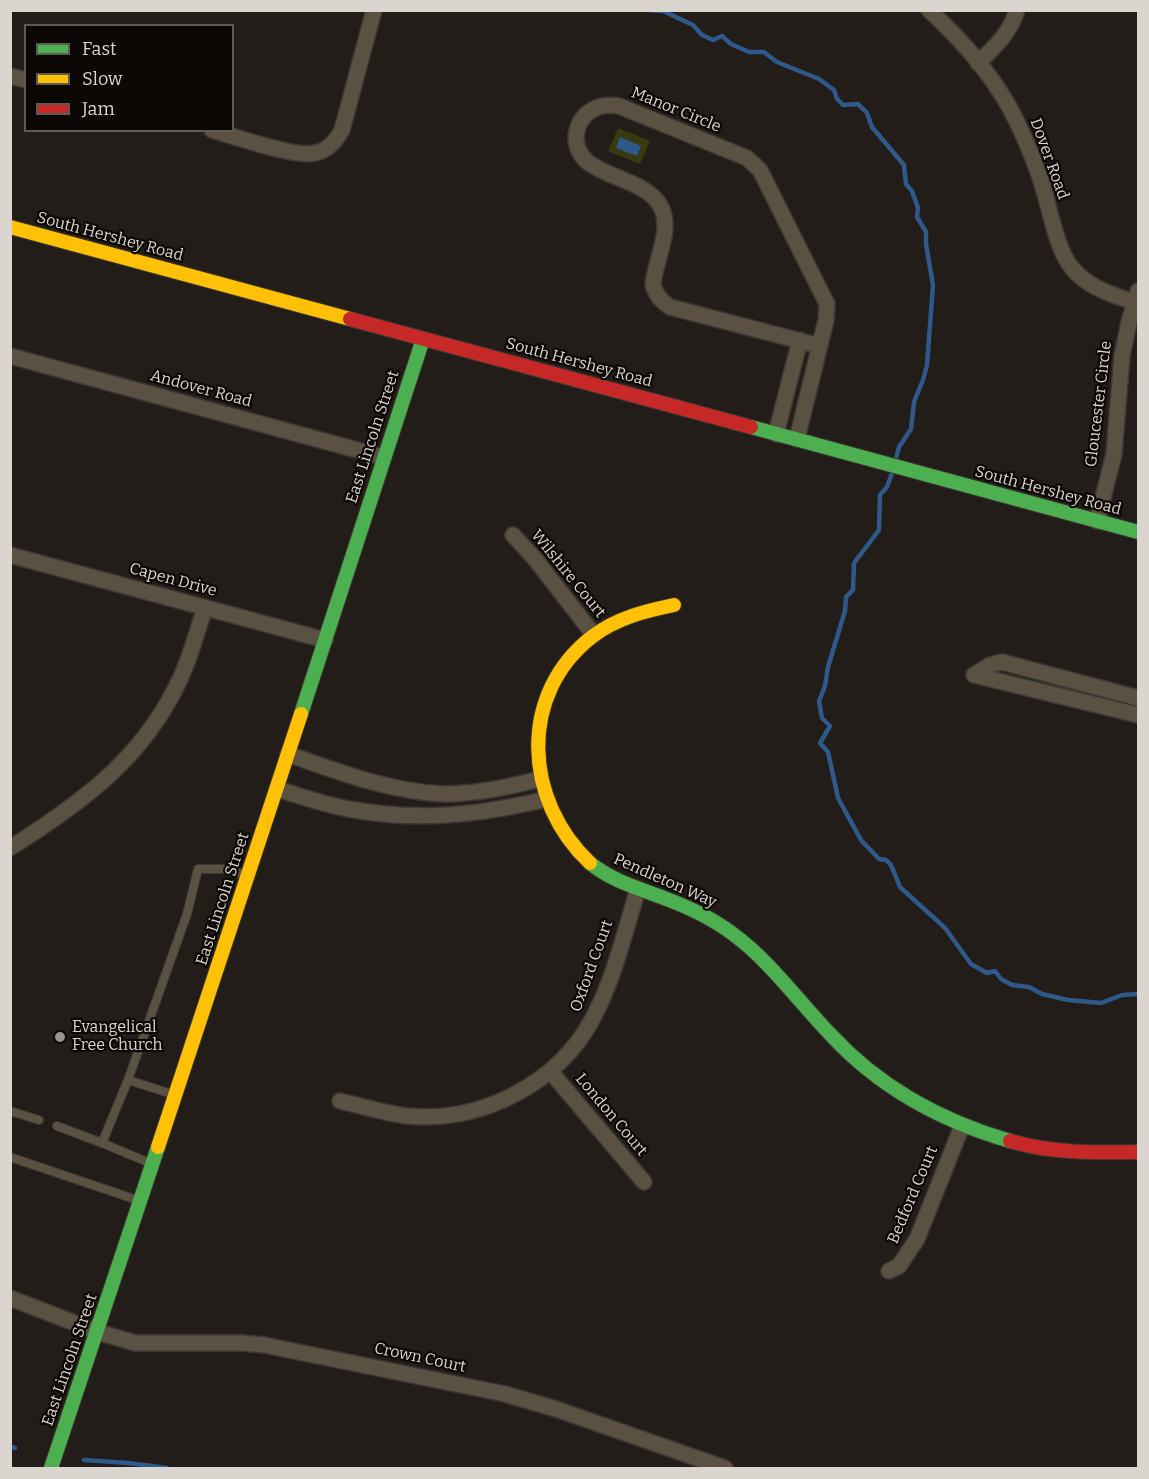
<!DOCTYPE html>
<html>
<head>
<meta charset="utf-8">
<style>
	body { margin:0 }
	#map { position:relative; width:1149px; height:1479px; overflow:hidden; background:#221d18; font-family:Bitter,serif }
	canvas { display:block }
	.frame { position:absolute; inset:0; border:12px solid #dad5cf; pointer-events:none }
	.legend { position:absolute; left:24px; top:24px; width:210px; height:108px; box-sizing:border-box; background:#0b0805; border:2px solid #5e5a56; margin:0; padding:8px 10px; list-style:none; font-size:18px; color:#dad5cf }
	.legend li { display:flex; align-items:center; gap:12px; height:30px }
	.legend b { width:30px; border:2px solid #5e5a56 }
</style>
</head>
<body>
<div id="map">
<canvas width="1149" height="1479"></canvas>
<div class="frame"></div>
<ul class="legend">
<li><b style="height:8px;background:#4caf50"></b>Fast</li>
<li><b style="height:8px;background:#ffc107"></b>Slow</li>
<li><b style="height:8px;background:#c62828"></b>Jam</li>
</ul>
</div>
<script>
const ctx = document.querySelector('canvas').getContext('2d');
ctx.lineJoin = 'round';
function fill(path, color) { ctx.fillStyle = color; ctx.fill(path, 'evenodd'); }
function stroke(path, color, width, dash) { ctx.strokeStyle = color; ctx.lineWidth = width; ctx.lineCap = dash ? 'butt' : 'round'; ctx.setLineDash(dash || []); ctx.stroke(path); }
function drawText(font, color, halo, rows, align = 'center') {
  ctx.font = font + ' Bitter,serif'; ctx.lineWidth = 4.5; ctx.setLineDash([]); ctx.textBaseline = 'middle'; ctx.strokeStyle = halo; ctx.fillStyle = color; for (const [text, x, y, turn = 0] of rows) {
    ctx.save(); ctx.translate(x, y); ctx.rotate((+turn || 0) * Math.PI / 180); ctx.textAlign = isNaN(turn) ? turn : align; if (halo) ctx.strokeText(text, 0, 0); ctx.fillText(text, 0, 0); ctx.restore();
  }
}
const green = new Path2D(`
	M618 128 650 141 640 164 608 151Z`);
const water = new Path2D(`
	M620 137 641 146 637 156 616 148Z`);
const stream = new Path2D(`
	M648 10 663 11 693 25 702 35 713 40 722 36 731 44 749 52H764L777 62 819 79 834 90 837 99 843 105 858 104 867 113 872 127 904 165 906 184 912 191 918 208 917 217 926 232V244L933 285 927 365 923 380 914 402 911 429 899 447 895 462
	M892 473 887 487 880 495 879 530 854 563 853 590 846 597 845 611 828 667 825 686 819 701 822 718 830 726 820 743 828 752 838 798 861 840 879 859 886 860 891 865 900 887 945 928 971 964 987 973 995 971 1001 979 1012 985 1029 987 1042 994 1068 1000 1101 1003 1122 995 1138 994
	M10 1446 15 1448
	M84 1460 128 1463 167 1468`);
const lane = new Path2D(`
	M128 1080 175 1095
	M10 1111 39 1120
	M57 1126 102 1143 128 1080 187 914 198 869H223L247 875
	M102 1143 150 1163
	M10 1157 140 1201`);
const street = new Path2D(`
	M929 10C964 42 997 80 1017 122 1028 145 1038 169 1045 194 1063 263 1065 282 1138 303
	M978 63C995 47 1010 33 1017 10
	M10 76 26 80
	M212 130C234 136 295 158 314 153 328 151 336 141 342 130L374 10
	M10 356 383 457
	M776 434 800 340
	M797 439 826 320 827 304 760 170 747 158 619 106C608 104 598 105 589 112 581 118 577 127 576 136 575 181 646 172 662 209 672 233 654 262 653 286 657 296 661 301 670 307L820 346
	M1097 521 1114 454 1122 356 1129 322 1138 291
	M513 535 535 559 594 635
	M10 555 325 640
	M1138 698 1002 662 990 665 974 675 1138 715
	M288 754C338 772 391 792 445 794 477 794 509 787 540 779
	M277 789C301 796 325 805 349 809 418 822 479 815 547 799
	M10 848C88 799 154 750 188 660 194 643 199 625 205 608
	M550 1071 644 1182
	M340 1101C362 1106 384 1113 407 1116 481 1123 558 1084 593 1018 614 979 625 931 638 889
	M889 1271 899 1266 917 1239 962 1126
	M10 1298 98 1332 135 1343H242L264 1345 505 1394 556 1409 725 1468`);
const fast = new Path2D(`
	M751 427 1138 532
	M301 714 423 339
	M590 863C612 881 638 888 664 898 688 907 712 918 733 934 771 962 798 1001 831 1035 880 1088 941 1121 1010 1141
	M51 1468 158 1147`);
const slow = new Path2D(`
	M10 227 350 319
	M590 863C524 801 517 694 593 636 617 618 645 611 674 605
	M158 1147 301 714`);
const jam = new Path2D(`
	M350 319 751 427
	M1010 1141C1051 1153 1095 1153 1138 1152`);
const markers = [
	[60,1037,6,"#9a958f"]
];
const streetNames = [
	["Manor Circle",676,110,22],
	["Dover Road",1049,159,70],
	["South Hershey Road",110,237,15],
	["South Hershey Road",579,363,15],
	["Andover Road",201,389,15],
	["Gloucester Circle",1099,404,-83],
	["East Lincoln Street",373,437,-72],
	["South Hershey Road",1048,491,15],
	["Wilshire Court",568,574,51],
	["Capen Drive",173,580,15],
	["Pendleton Way",665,881,24],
	["East Lincoln Street",223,899,-72],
	["Oxford Court",592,966,-70],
	["London Court",611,1115,50],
	["Bedford Court",913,1195,-67],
	["Crown Court",420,1358,12],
	["East Lincoln Street",70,1360,-71]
];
const poiNames = [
	["Evangelical",72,1028],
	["Free Church",72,1046]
];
fill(green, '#383a0f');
fill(water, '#2f598a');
stroke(stream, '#2f598a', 4.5);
stroke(lane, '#3b3732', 10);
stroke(street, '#3b3732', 18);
stroke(fast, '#3b3732', 16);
stroke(slow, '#3b3732', 16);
stroke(jam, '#3b3732', 16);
stroke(lane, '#5a5143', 8);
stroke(street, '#5a5143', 15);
stroke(fast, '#4caf50', 14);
stroke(slow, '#ffc107', 14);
stroke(jam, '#c62828', 14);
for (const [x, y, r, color] of markers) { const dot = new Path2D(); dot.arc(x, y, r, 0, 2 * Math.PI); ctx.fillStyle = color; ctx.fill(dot); stroke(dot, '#0b0805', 2); }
drawText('16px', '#dad5cf', '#0b0805', streetNames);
drawText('16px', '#dad5cf', '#0b0805', poiNames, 'left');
</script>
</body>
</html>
